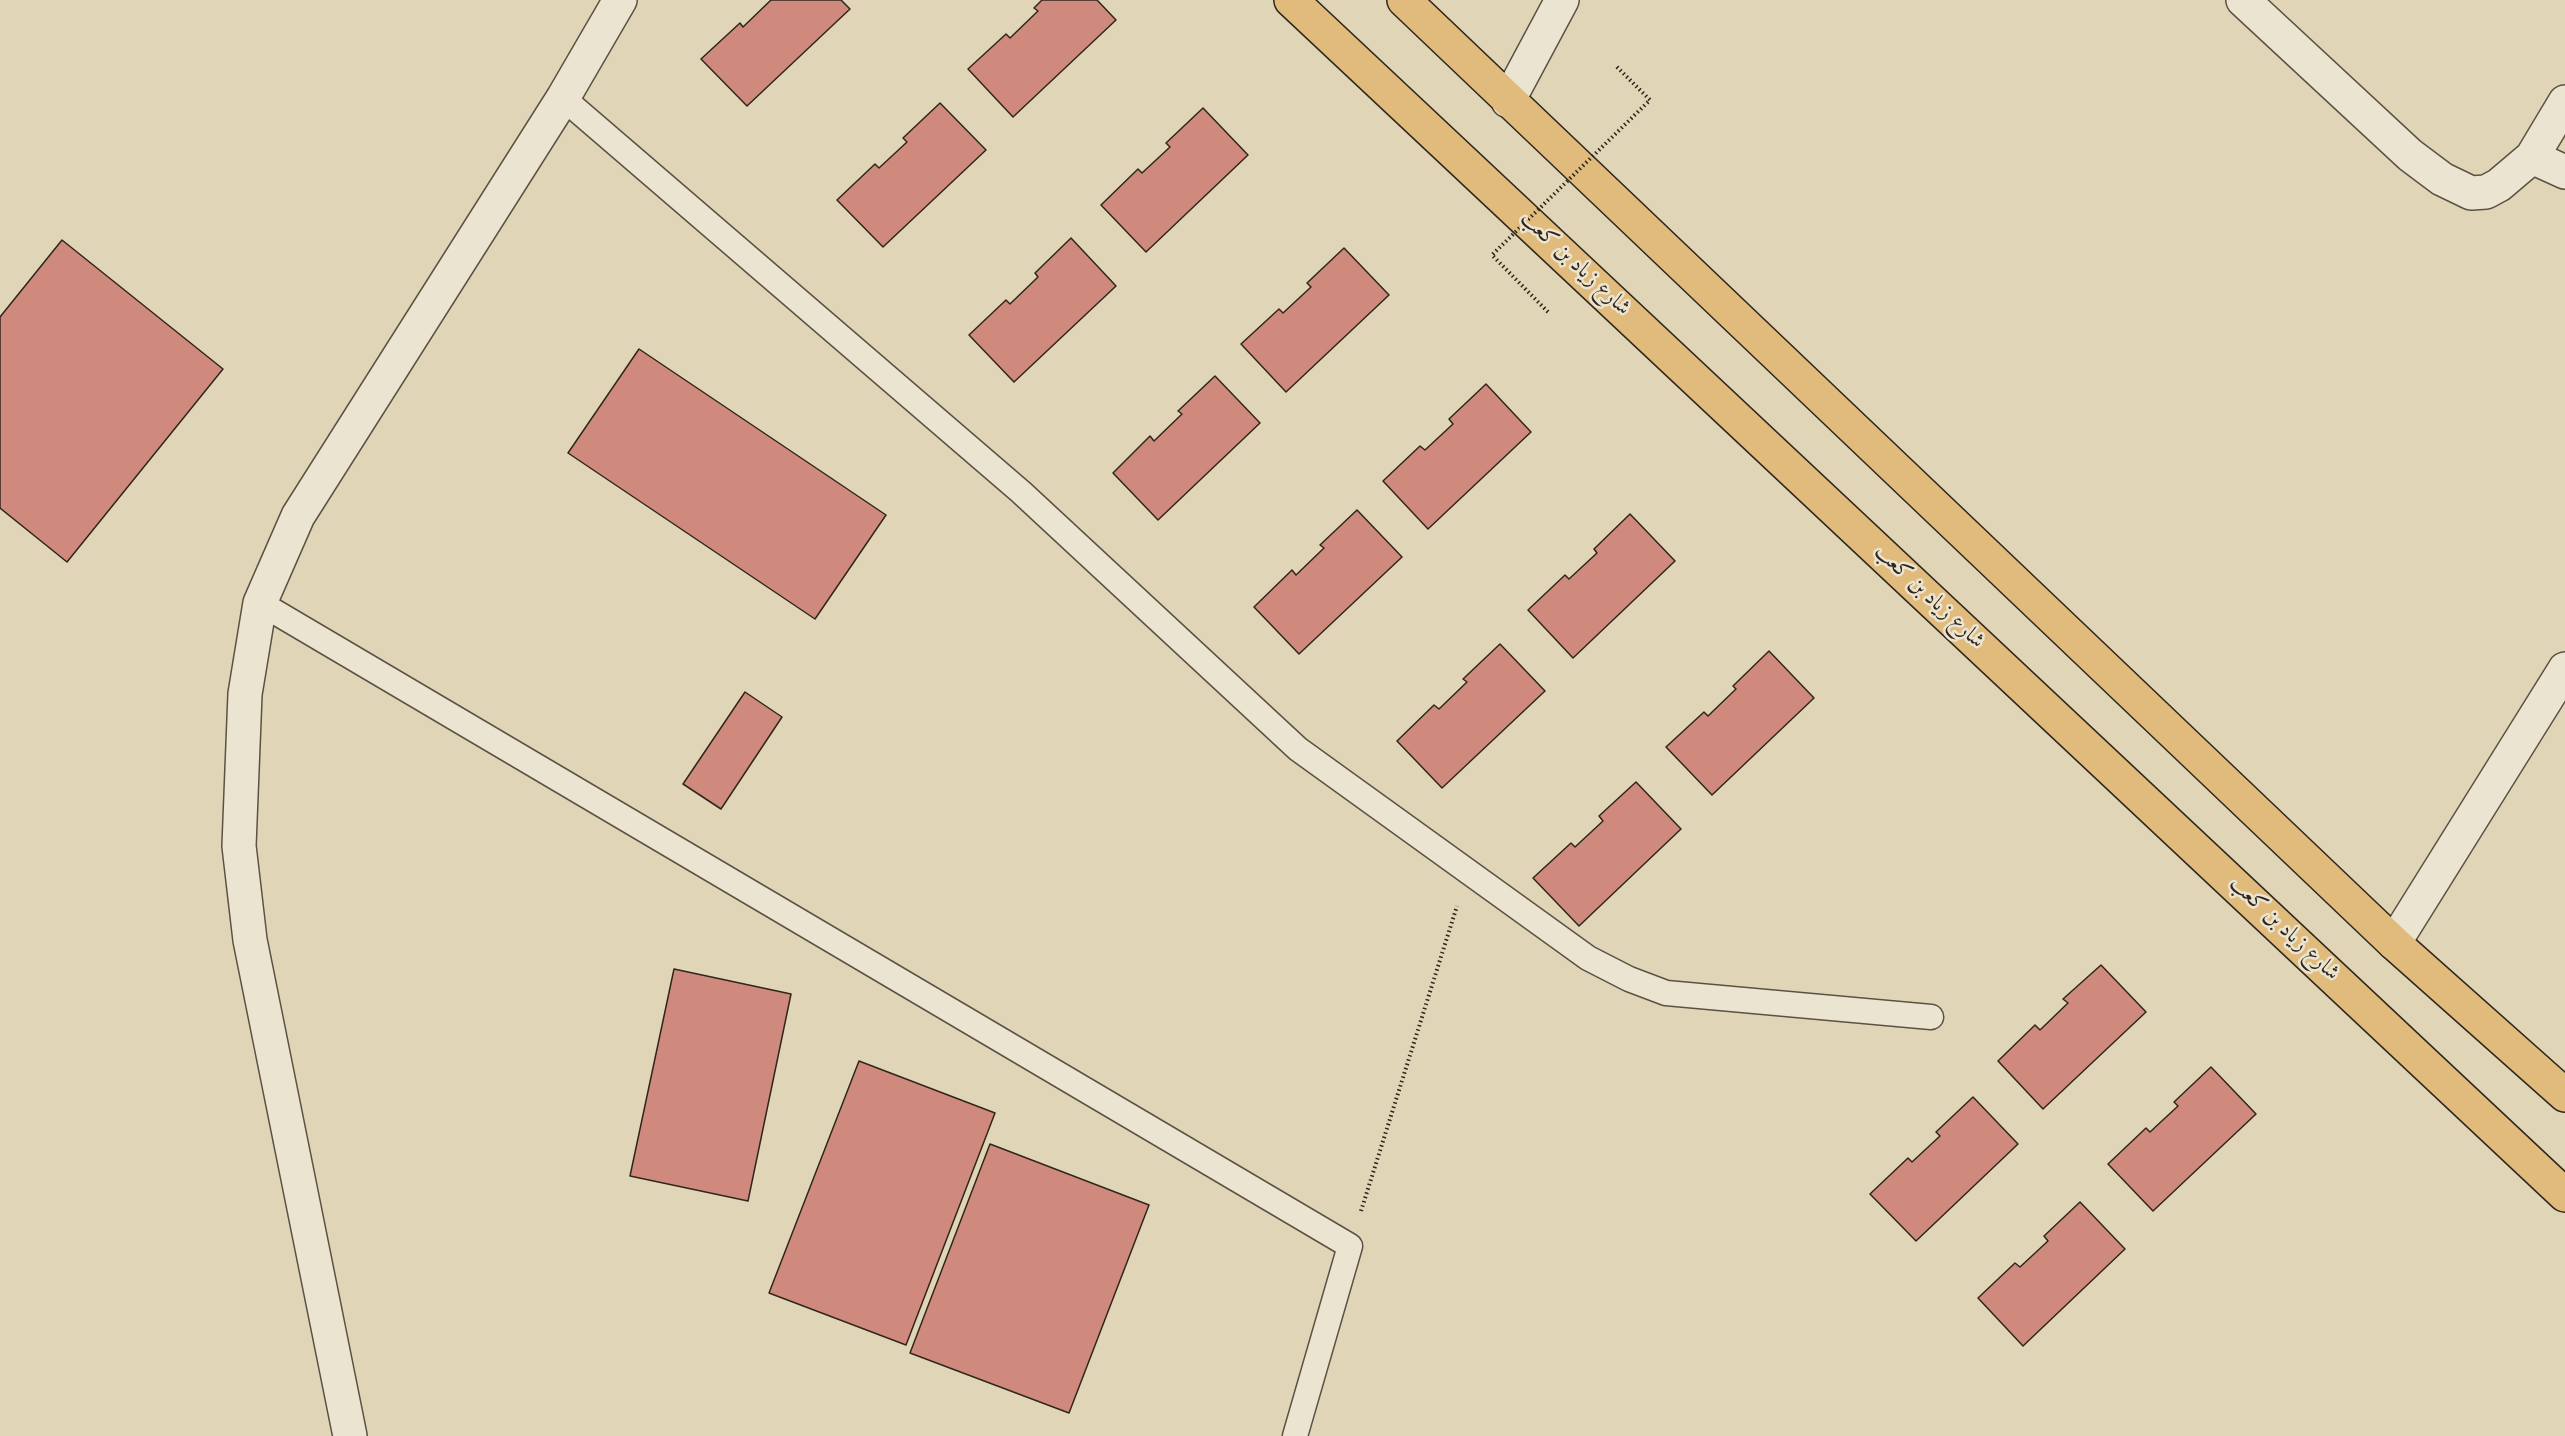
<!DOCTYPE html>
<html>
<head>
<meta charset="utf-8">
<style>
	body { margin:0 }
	canvas { display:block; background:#e0d6b7 }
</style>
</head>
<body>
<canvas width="2565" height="1436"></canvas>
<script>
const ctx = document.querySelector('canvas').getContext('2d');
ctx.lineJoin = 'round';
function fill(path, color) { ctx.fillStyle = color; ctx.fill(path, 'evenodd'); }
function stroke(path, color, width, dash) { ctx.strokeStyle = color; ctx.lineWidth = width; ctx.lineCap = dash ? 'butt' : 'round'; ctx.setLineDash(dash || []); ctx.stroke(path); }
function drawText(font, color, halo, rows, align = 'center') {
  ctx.font = font + ' "Sorts Mill Goudy",Amiri,serif'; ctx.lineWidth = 5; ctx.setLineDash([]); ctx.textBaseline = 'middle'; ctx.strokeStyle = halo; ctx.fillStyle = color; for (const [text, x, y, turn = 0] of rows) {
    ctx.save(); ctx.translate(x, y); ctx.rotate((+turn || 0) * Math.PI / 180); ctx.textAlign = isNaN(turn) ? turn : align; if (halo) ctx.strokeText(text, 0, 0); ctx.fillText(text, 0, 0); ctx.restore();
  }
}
const building = new Path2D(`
	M771 0H841L850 9 747 106 701 59 740 23 743 27Z
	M1042 0H1097L1116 20 1013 117 968 69 1006 34 1010 38 1038 11 1034 8Z
	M940 103 986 150 883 247 837 200 875 164 879 168 907 142 903 138Z
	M1203 108 1248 155 1146 252 1101 205 1138 169 1142 173 1170 147 1166 143Z
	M1071 238 1116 286 1014 382 969 335 1006 300 1010 304 1038 277 1035 273Z
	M62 240 223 369 67 562 0 508V317Z
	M1344 248 1389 295 1286 392 1241 344 1279 309 1283 313 1311 287 1307 283Z
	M639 349 886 515 815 619 568 453Z
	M1215 376 1260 423 1158 520 1113 473 1150 436 1154 441 1182 414 1178 411Z
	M1486 384 1531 432 1428 529 1383 481 1420 446 1425 450 1453 424 1449 419Z
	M1357 510 1402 557 1299 654 1254 607 1292 570 1296 575 1324 548 1320 545Z
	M1630 514 1675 561 1573 658 1528 610 1565 575 1569 579 1597 553 1594 549Z
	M1500 644 1545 691 1442 788 1397 741 1434 705 1439 709 1467 682 1463 679Z
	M1769 651 1814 698 1712 795 1666 747 1704 712 1708 716 1736 689 1733 686Z
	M745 692 782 717 721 809 683 784Z
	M1636 782 1681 829 1579 926 1533 878 1571 843 1575 847 1603 821 1599 816Z
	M2101 965 2146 1012 2043 1109 1998 1061 2035 1025 2040 1030 2068 1003 2063 999Z
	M674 969 791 994 748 1201 630 1176Z
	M859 1061 995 1113 906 1345 769 1293Z
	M2211 1067 2256 1114 2153 1211 2108 1164 2146 1128 2150 1132 2178 1106 2174 1102Z
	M1973 1097 2018 1144 1916 1241 1870 1194 1908 1158 1912 1162 1940 1136 1936 1132Z
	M990 1144 1149 1205 1069 1413 910 1353Z
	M2080 1202 2125 1249 2023 1346 1978 1298 2015 1263 2020 1267 2048 1241 2044 1236Z`);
const path = new Path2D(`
	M1361 1211 1457 906`);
const service = new Path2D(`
	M563 98 1021 492 1298 749 1588 958 1629 979 1666 993 1931 1017
	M260 603 1350 1246 1295 1436`);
const minor = new Path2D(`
	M2243 0 2410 155 2442 179 2471 193 2486 192 2499 185 2532 157 2565 102
	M1508 101 1562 0
	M2532 157 2565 172
	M2394 943 2565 669`);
const tertiary = new Path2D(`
	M350 1436 250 940 239 846 245 694 260 603 298 516 563 98 620 0`);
const trunk = new Path2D(`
	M1291 0 2565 1195
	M1404 0 2394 943 2565 1095`);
const pathBridge = new Path2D(`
	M1548 312 1492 255 1650 100 1616 66`);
const streetNames = [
	["شارع زياد بن كعب",1574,265,43],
	["شارع زياد بن كعب",1928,598,43],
	["شارع زياد بن كعب",2283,930,43]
];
fill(building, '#d08a7d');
stroke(building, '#30261d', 1.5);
stroke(service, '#5c5244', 27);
stroke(minor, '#5c5244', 36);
stroke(tertiary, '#5c5244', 36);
stroke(trunk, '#30261d', 36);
stroke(path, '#30261d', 4, [1.5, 3]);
stroke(service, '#ebe4d0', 24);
stroke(minor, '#ebe4d0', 33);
stroke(tertiary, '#ebe4d0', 33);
stroke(trunk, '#e0bb7c', 33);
stroke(pathBridge, '#30261d', 4, [1.5, 3]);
drawText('22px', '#30261d', '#ebe4d0', streetNames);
</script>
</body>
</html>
